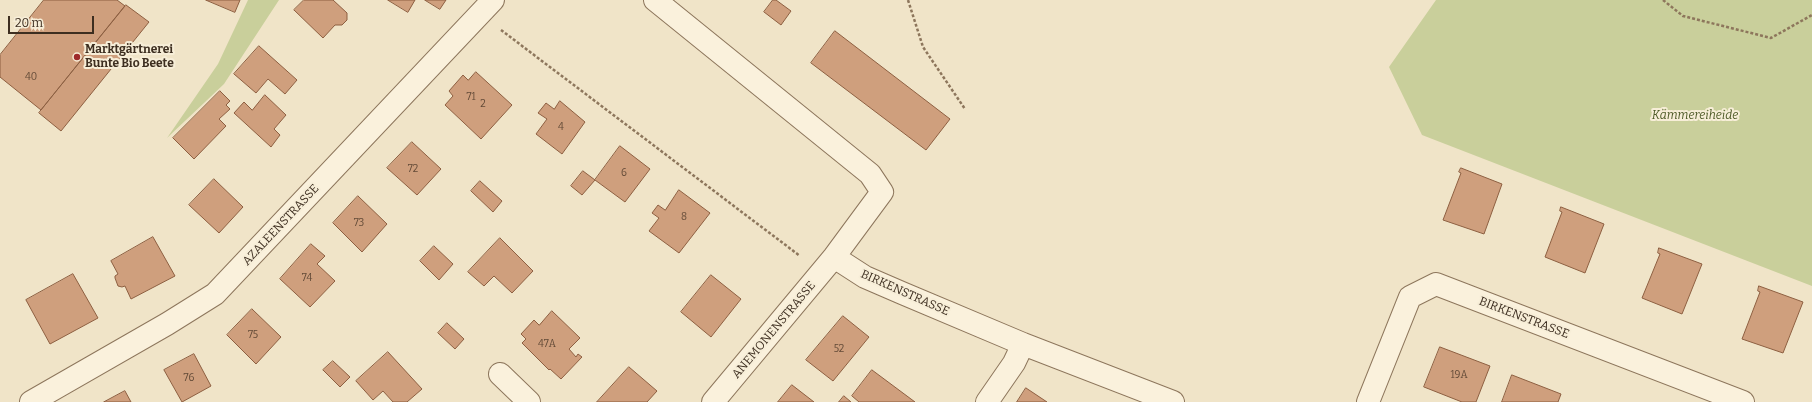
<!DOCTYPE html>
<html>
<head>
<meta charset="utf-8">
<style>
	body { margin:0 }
	#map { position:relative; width:1812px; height:402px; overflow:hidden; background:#f0e4c8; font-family:Bitter,serif }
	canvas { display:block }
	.scale { position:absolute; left:8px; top:16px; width:86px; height:18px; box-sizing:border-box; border:2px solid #3d2e20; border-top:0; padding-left:5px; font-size:12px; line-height:14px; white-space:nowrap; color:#3d2e20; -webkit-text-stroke:3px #f7eed8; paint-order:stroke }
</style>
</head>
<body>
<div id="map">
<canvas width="1812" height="402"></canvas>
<div class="scale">20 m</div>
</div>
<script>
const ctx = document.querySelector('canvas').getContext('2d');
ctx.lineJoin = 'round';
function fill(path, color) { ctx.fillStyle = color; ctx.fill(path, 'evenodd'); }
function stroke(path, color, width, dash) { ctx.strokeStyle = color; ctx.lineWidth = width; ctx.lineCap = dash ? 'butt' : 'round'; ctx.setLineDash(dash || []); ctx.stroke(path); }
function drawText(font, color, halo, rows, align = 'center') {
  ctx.font = font + ' Bitter,serif'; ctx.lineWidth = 4; ctx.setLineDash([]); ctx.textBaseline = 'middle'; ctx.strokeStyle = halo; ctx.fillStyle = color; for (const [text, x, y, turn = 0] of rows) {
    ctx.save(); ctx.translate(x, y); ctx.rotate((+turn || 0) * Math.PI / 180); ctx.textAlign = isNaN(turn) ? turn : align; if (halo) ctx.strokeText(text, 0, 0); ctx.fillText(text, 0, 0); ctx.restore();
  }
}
const green = new Path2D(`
	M248 0H279L224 84 167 138 218 64Z
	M1436 0H1812V286L1422 135 1389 67Z`);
const building = new Path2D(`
	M44 0H117L125 6 41 110 0 77V55Z
	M206 0H240L235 12Z
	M304 0H333L347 13V20L342 25H335L323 38 294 10Z
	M388 0H415L408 12Z
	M425 0H446L440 9Z
	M773 0H776L791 11 781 25 764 12Z
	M126 5 149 22 61 131 39 113Z
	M835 31 950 119 926 150 811 63Z
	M259 46 297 80 285 94 268 79 256 93 234 74Z
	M476 72 512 105 481 139 445 105 453 96 449 91 463 75 468 80Z
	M220 91 230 101 226 105 230 109 219 119 226 126 194 159 173 138Z
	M265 95 286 115 274 129 280 135 271 147 234 113 244 102 252 110Z
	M560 101 585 122 562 154 536 134 547 119 538 113 546 103 554 109Z
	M412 142 441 169 417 195 387 168Z
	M620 146 650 169 625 202 595 180Z
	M1461 168 1502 184 1484 234 1443 220 1461 173 1459 172Z
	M583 171 595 180 582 195 571 186Z
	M214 179 243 207 219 233 189 205Z
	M480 181 502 201 493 212 471 191Z
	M679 190 710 213 679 253 649 231 659 218 652 213 658 205 665 210Z
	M358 196 387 224 362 252 333 223Z
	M1561 207 1604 224 1585 273 1545 257 1562 212 1560 211Z
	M153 237 175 276 131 299 125 286 122 287 118 286 115 278V276L118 274 111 261Z
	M500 238 533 271 512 293 494 276 484 286 468 272Z
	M311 244 325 256 317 264 335 281 310 307 280 279Z
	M434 246 453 264 439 280 420 261Z
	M1659 248 1702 264 1682 314 1642 298 1660 254 1658 253Z
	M73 274 98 318 50 344 26 300Z
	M711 275 741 299 711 337 681 312Z
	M1759 286 1803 302 1783 353 1742 339 1760 292 1758 291Z
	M252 309 281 337 256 364 227 335Z
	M552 311 580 338 569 349 576 357 578 354 582 357 561 379 550 369 549 370 522 343 526 339 521 334 534 320 539 325Z
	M843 316 869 337 833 381 806 360Z
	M447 323 464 339 455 349 438 333Z
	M1440 347 1490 366 1476 402H1462L1424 387Z
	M388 352 422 389 407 402H393L383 391 373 400 356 381Z
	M194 354 211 386 182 402 164 370Z
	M333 361 350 377 340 387 323 370Z
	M629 367 657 391 647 402H597Z
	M872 370 915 402H859L852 396Z
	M1512 375 1561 394 1558 402H1502Z
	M792 385 814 402H778Z
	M1026 388 1047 402H1017Z
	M125 391 131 402H104Z
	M844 396 851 402H839Z`);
const path = new Path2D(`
	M908 0 923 47 965 109
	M1663 0 1683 16 1771 38 1812 15
	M501 30 800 256`);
const minor = new Path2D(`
	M655 0 870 174 882 192 834 257 713 402
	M834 257 865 277 902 293 1023 344 1173 402
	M500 374 529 402
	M31 402 167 324 215 294 493 0
	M987 402 1014 363 1023 344
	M1368 402 1410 297 1436 284 1743 402`);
const markers = [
	[77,57,4,"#9e2a2b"]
];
const numberNames = [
	["40",31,77],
	["71",471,97],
	["2",483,104],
	["4",561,127],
	["72",413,169],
	["6",624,173],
	["8",684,217],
	["73",359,223],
	["74",307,278],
	["75",253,335],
	["47A",547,344],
	["52",839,349],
	["19A",1459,375],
	["76",189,378]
];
const poiNames = [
	["Marktgärtnerei",85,50],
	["Bunte Bio Beete",85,64]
];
const parkNames = [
	["Kämmereiheide",1695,116]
];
const streetNames = [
	["AZALEENSTRASSE",281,225,-47],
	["BIRKENSTRASSE",905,293,24],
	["BIRKENSTRASSE",1524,318,21],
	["ANEMONENSTRASSE",774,330,-50]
];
fill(green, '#c9cf9b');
fill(building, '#cf9f7d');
stroke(building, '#8d5f41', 1);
stroke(minor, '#8d765c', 24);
stroke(path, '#8d765c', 2.5, [3, 2]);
stroke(minor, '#faf1dc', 22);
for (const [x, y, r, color] of markers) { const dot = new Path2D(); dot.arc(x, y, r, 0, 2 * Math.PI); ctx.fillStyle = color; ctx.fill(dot); stroke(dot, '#f7eed8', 1.5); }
drawText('10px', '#624a37', null, numberNames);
drawText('bold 12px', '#3d2e20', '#f7eed8', poiNames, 'left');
drawText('italic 12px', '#4d5a26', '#f7eed8', parkNames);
drawText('12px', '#3d2e20', '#f7eed8', streetNames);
</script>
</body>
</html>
